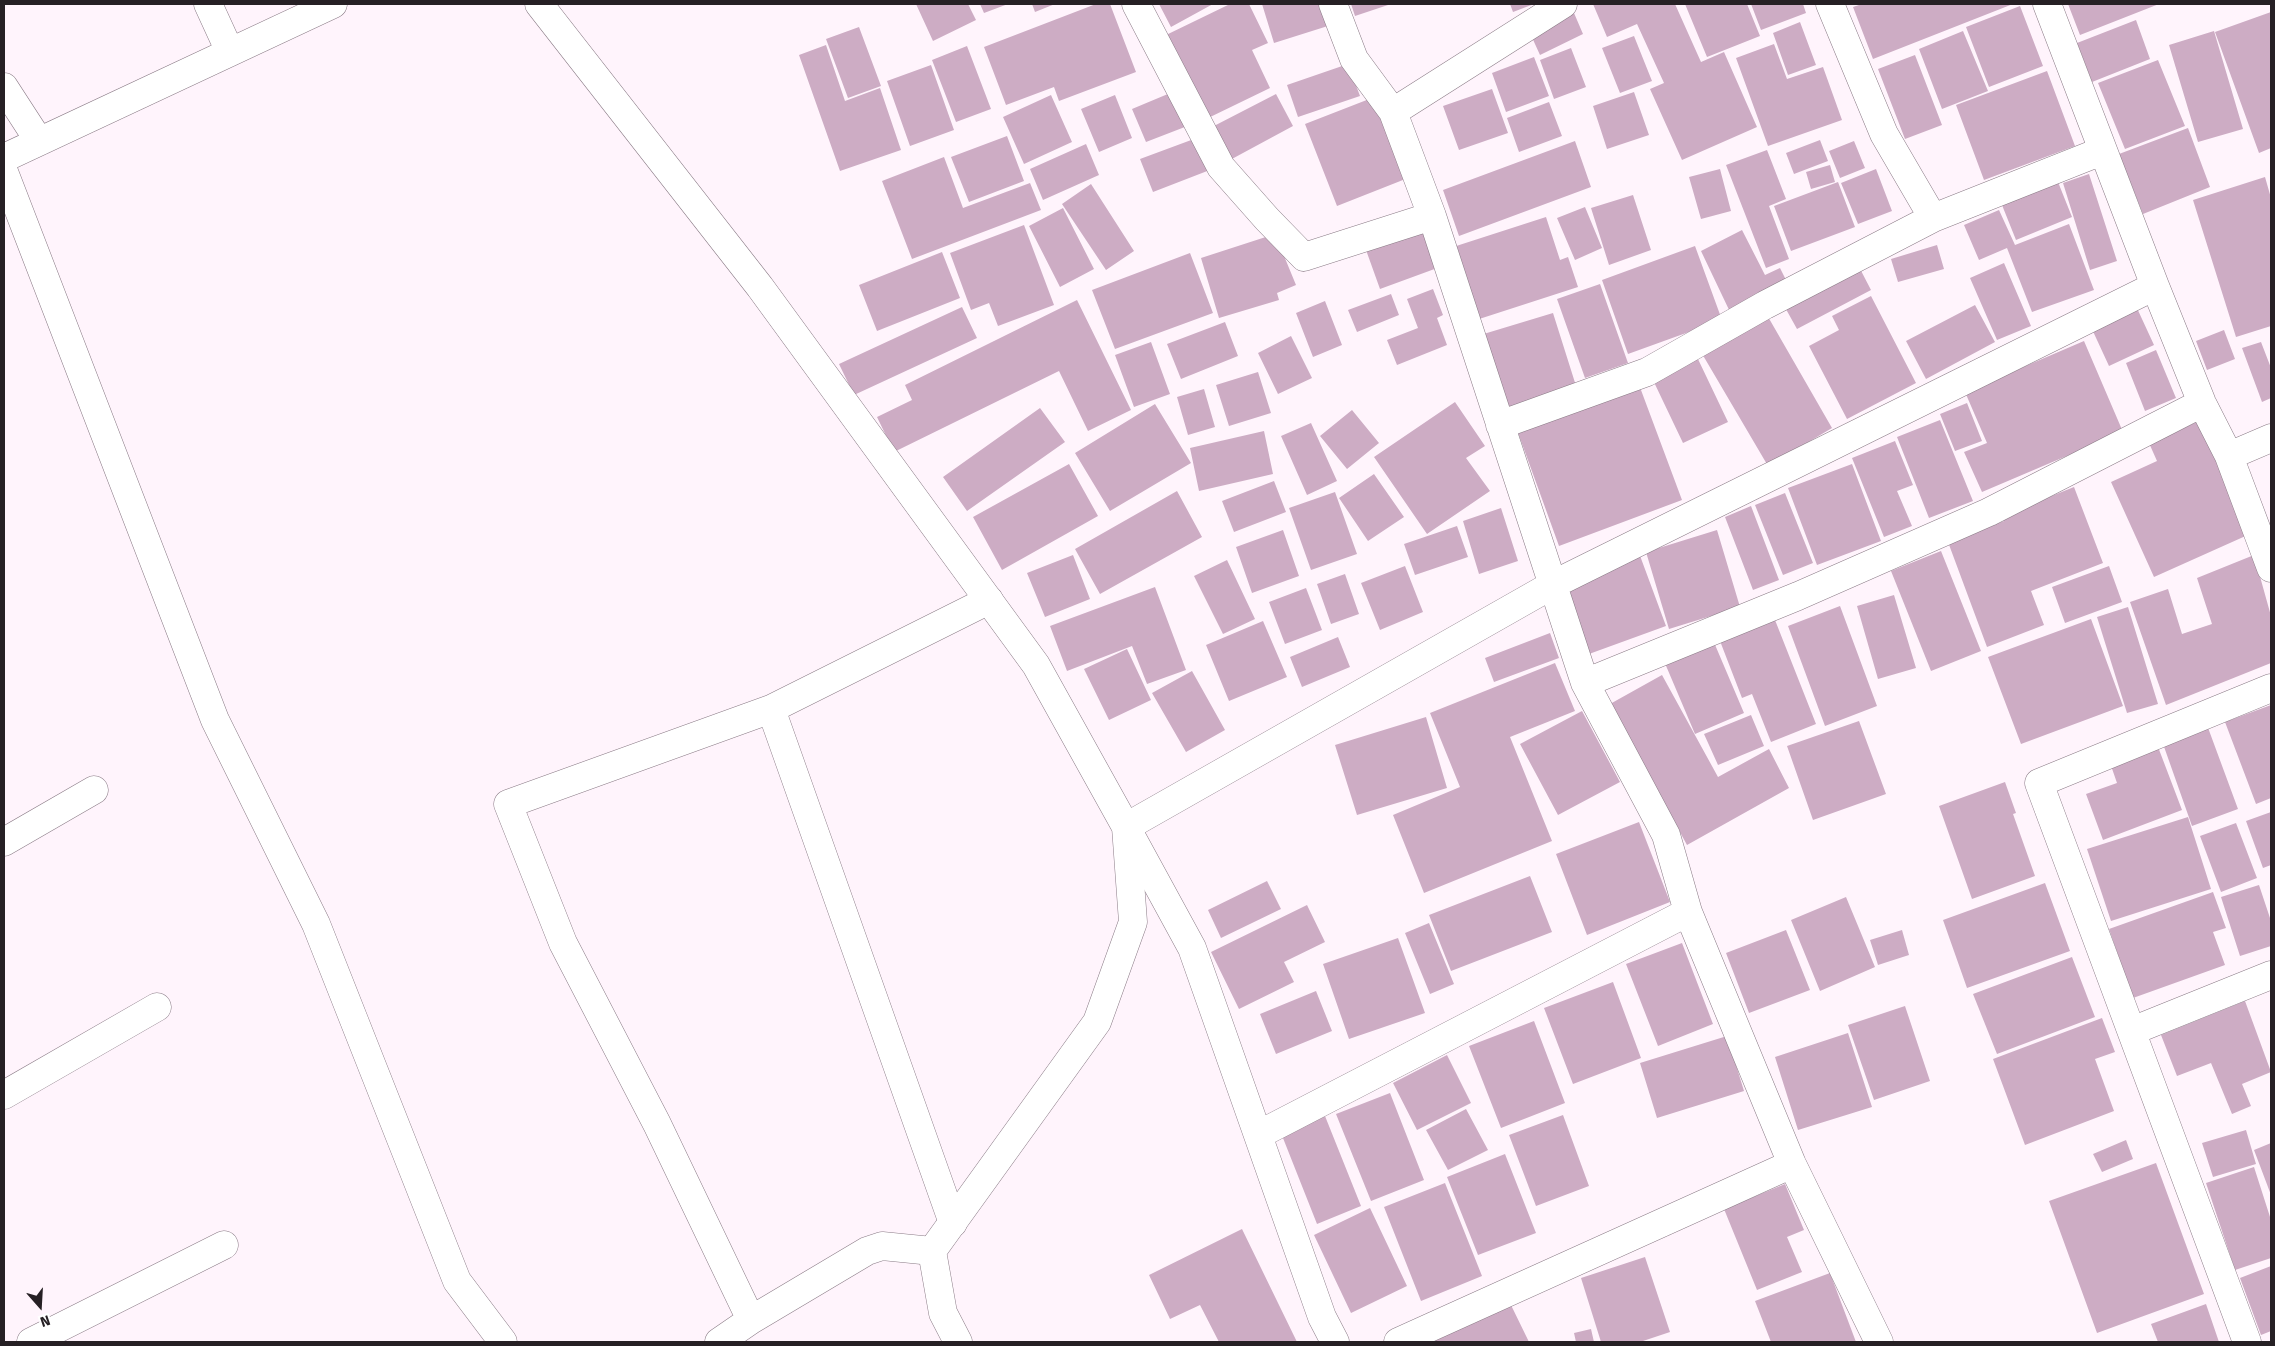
<!DOCTYPE html>
<html>
<head>
<meta charset="utf-8">
<style>
	body { margin:0 }
	#map { position:relative; width:2275px; height:1346px; overflow:hidden; background:#fff4fc; font-family:"Fira Sans",sans-serif }
	canvas { display:block }
	.frame { position:absolute; inset:0; border:5px solid #262024; pointer-events:none }
	.north { position:absolute; left:15px; top:1281px; width:50px; height:50px; -webkit-text-stroke:4px #fff; paint-order:stroke; rotate:161deg; font-size:14px; font-weight:700; line-height:20px; text-align:center; color:#262024 }
	.north::after { content:''; display:block; margin:auto; width:18px; height:22px; background:#262024; clip-path:polygon(50% 0,100% 100%,50% 72%,0 100%) }
</style>
</head>
<body>
<div id="map">
<canvas width="2275" height="1346"></canvas>
<div class="frame"></div>
<div class="north">N</div>
</div>
<script>
const ctx = document.querySelector('canvas').getContext('2d');
ctx.lineJoin = 'round';
function fill(path, color) { ctx.fillStyle = color; ctx.fill(path, 'evenodd'); }
function stroke(path, color, width, dash) { ctx.strokeStyle = color; ctx.lineWidth = width; ctx.lineCap = dash ? 'butt' : 'round'; ctx.setLineDash(dash || []); ctx.stroke(path); }
const building = new Path2D(`
	M916 4H968L976 20 933 41Z
	M980 4H1008L984 13Z
	M1032 4H1055L1035 12Z
	M1096 4H1110L1136 72 1059 101 1054 87 1006 105 984 47Z
	M1159 4H1213L1171 27Z
	M1230 4H1249L1268 43 1252 50 1270 88 1204 120 1164 36Z
	M1262 4H1324L1331 25 1274 43Z
	M1351 4H1391L1355 16Z
	M1510 4H1534L1513 12Z
	M1593 4H1675L1701 62 1724 52 1757 127 1682 160 1650 89 1664 83 1637 24 1607 37Z
	M1685 4H1747L1760 36 1707 57Z
	M1751 4H1803L1806 13 1761 30Z
	M1862 4H2013L1873 59 1853 7Z
	M2068 4H2159L2080 35Z
	M2020 6 2043 66 1989 87 1966 27Z
	M2271 12V148L2259 153 2215 32Z
	M1574 13 1583 34 1540 55 1530 33Z
	M2136 20 2150 59 2092 82 2077 43Z
	M1800 22 1816 65 1788 75 1773 33Z
	M859 27 881 86 848 98 826 39Z
	M1963 31 1988 91 1942 109 1919 49Z
	M2214 31 2243 129 2198 142 2169 45Z
	M1634 36 1652 81 1620 93 1602 48Z
	M1774 44 1787 79 1823 67 1842 120 1768 146 1736 58Z
	M826 45 845 101 880 88 901 150 840 171 799 55Z
	M967 46 991 109 956 122 932 60Z
	M1571 48 1586 87 1554 99 1540 60Z
	M1915 55 1942 125 1905 139 1878 69Z
	M1534 57 1549 96 1506 112 1492 73Z
	M2158 60 2185 126 2125 149 2098 83Z
	M1348 64 1360 96 1298 117 1287 85Z
	M931 65 954 130 910 146 887 81Z
	M2047 71 2075 146 1984 180 1956 105Z
	M1492 89 1508 133 1459 150 1443 106Z
	M1175 91 1190 125 1146 142 1132 109Z
	M1634 92 1649 135 1607 149 1593 106Z
	M1276 94 1293 126 1230 160 1212 127Z
	M1051 95 1072 142 1024 164 1003 117Z
	M1115 95 1132 138 1099 152 1081 109Z
	M1377 96 1408 178 1337 206 1305 124Z
	M1549 102 1562 136 1519 152 1507 118Z
	M2188 128 2210 187 2143 214 2119 154Z
	M1007 136 1024 181 969 202 951 157Z
	M1202 136 1215 168 1153 192 1140 159Z
	M1820 140 1828 161 1794 174 1786 153Z
	M1575 141 1591 187 1459 236 1443 190Z
	M1854 141 1865 168 1840 178 1829 151Z
	M1086 144 1099 175 1043 200 1030 169Z
	M1767 150 1786 199 1769 206 1789 259 1766 268 1726 165Z
	M944 157 963 208 1030 183 1041 210 912 259 882 181Z
	M1830 165 1835 182 1811 189 1806 172Z
	M1720 169 1731 211 1701 219 1689 177Z
	M1876 169 1892 211 1858 224 1841 183Z
	M2089 174 2117 261 2090 270 2063 183Z
	M2265 177 2271 198V326L2236 337 2193 200Z
	M1838 182 1855 227 1791 251 1774 206Z
	M2058 182 2072 217 2016 240 2002 205Z
	M1091 184 1134 251 1106 270 1062 204Z
	M1633 195 1651 250 1609 265 1591 208Z
	M1585 207 1602 248 1575 260 1557 218Z
	M1063 208 1094 269 1060 287 1029 226Z
	M1999 210 2015 245 2069 224 2094 290 2032 312 2007 248 1979 260 1964 225Z
	M1546 217 1560 260 1568 257 1578 287 1473 321 1450 248Z
	M1024 225 1054 305 998 326 989 303 971 310 950 253Z
	M1426 227 1440 267 1380 289 1366 250Z
	M1742 230 1765 275 1780 268 1789 286 1731 314 1701 251Z
	M1275 234 1296 285 1277 293 1279 300 1219 318 1201 258Z
	M1937 245 1944 269 1898 282 1891 259Z
	M1695 246 1722 320 1628 354 1602 280Z
	M942 252 960 298 877 331 859 285Z
	M1190 253 1213 313 1115 349 1092 290Z
	M1857 263 1871 290 1797 329 1782 302Z
	M2004 263 2031 326 1997 340 1970 278Z
	M1600 284 1628 363 1585 378 1557 299Z
	M1433 289 1443 315 1437 318 1447 345 1397 365 1387 340 1418 328 1407 299Z
	M1391 294 1399 315 1357 332 1348 310Z
	M1871 296 1916 383 1847 419 1809 346 1839 330 1832 316Z
	M1077 300 1131 410 1088 431 1059 371 894 452 877 417 912 400 905 385Z
	M1325 301 1342 345 1313 357 1296 313Z
	M1975 305 1995 342 1926 379 1906 341Z
	M2136 306 2154 345 2109 366 2091 327Z
	M962 307 977 338 854 395 839 364Z
	M1553 313 1577 389 1502 413 1477 336Z
	M1767 315 1832 428 1768 466 1701 352Z
	M1225 322 1238 356 1181 379 1167 344Z
	M2224 330 2235 359 2207 370 2196 341Z
	M1291 336 1312 378 1278 394 1258 353Z
	M2084 341 2123 432 1982 492 1964 452 1987 443 1965 392Z
	M1151 342 1170 394 1134 407 1115 355Z
	M2261 342 2271 368V398L2262 402 2242 348Z
	M2156 350 2176 398 2145 411 2126 363Z
	M1697 357 1728 422 1683 443 1652 378Z
	M1258 372 1271 413 1229 426 1216 385Z
	M1638 382 1682 500 1559 546 1516 427Z
	M1204 389 1215 427 1188 435 1177 397Z
	M1455 402 1485 446 1466 458 1490 491 1427 534 1374 457Z
	M1967 403 1982 441 1955 451 1940 414Z
	M1155 404 1191 463 1110 511 1075 453Z
	M1040 408 1065 442 967 511 943 477Z
	M1352 410 1379 443 1347 469 1320 436Z
	M1940 420 1973 501 1929 518 1897 437Z
	M2199 421 2250 534 2154 577 2111 482 2157 461 2149 443Z
	M1311 423 1337 481 1307 495 1281 436Z
	M1264 431 1273 474 1199 491 1190 448Z
	M1895 441 1913 485 1897 491 1912 526 1884 537 1852 458Z
	M1069 464 1098 516 1002 570 973 517Z
	M1852 464 1881 541 1817 565 1788 488Z
	M1374 474 1404 517 1368 541 1339 498Z
	M1274 481 1286 512 1234 532 1222 501Z
	M2074 487 2103 563 2031 591 2044 625 1987 647 1948 542 2004 521 2002 516Z
	M1177 491 1202 537 1100 594 1075 549Z
	M1335 492 1357 554 1311 570 1289 508Z
	M1785 493 1813 563 1783 575 1755 505Z
	M1751 506 1779 580 1753 590 1725 517Z
	M1501 508 1518 561 1479 574 1463 521Z
	M1457 526 1468 557 1415 575 1404 544Z
	M1283 530 1299 576 1252 593 1236 547Z
	M1717 530 1740 607 1669 629 1646 552Z
	M1941 551 1981 651 1931 671 1891 571Z
	M1639 553 1666 626 1589 654 1562 582Z
	M1073 555 1090 599 1045 617 1027 573Z
	M2254 555 2271 616V663L2166 705 2130 602 2168 589 2182 634 2212 624 2197 578Z
	M1227 560 1255 619 1223 634 1194 576Z
	M1405 566 1423 612 1380 630 1361 583Z
	M2109 566 2122 602 2065 623 2052 587Z
	M1345 574 1359 614 1331 624 1317 584Z
	M1155 587 1186 670 1147 684 1132 646 1067 671 1050 626Z
	M1306 588 1322 630 1285 644 1269 602Z
	M1894 595 1916 668 1878 679 1857 606Z
	M1840 606 1877 706 1825 726 1788 626Z
	M2128 607 2158 704 2127 713 2097 617Z
	M2091 619 2123 706 2021 744 1988 657Z
	M1775 620 1816 724 1771 742 1752 694 1742 698 1720 641Z
	M1263 621 1287 677 1229 701 1206 645Z
	M1550 633 1559 658 1494 682 1485 658Z
	M1338 637 1350 667 1302 687 1290 657Z
	M1713 640 1744 713 1695 734 1664 661Z
	M1127 649 1151 700 1109 720 1084 669Z
	M1555 663 1575 711 1510 737 1552 841 1424 893 1393 815 1460 787 1430 713Z
	M1192 671 1225 730 1186 752 1152 693Z
	M1662 675 1718 777 1769 749 1789 788 1687 845 1610 704Z
	M2271 705V798L2256 804 2225 722Z
	M1582 711 1620 782 1558 815 1520 744Z
	M1751 715 1764 746 1718 765 1704 734Z
	M1426 717 1447 788 1357 815 1335 745Z
	M1859 721 1886 794 1813 820 1787 746Z
	M2207 725 2238 809 2192 826 2162 741Z
	M2155 739 2182 810 2103 840 2086 794 2117 783 2108 757Z
	M2005 782 2016 813 2013 814 2035 876 1972 899 1939 806Z
	M2271 812V865L2263 868 2246 821Z
	M2188 817 2211 889 2111 921 2087 849Z
	M1639 822 1670 902 1587 935 1556 854Z
	M2236 823 2257 878 2221 892 2200 836Z
	M1530 876 1552 932 1451 971 1429 915Z
	M1267 881 1281 909 1221 938 1208 910Z
	M2045 883 2070 951 1967 988 1943 920Z
	M2259 885 2271 921V946L2240 956 2221 897Z
	M2213 892 2226 928 2213 932 2225 965 2133 998 2109 929Z
	M1846 897 1875 967 1820 991 1791 920Z
	M1307 905 1325 942 1284 962 1294 982 1239 1009 1211 952Z
	M1429 923 1454 984 1430 994 1405 933Z
	M1786 930 1810 990 1749 1013 1726 953Z
	M1902 930 1909 955 1878 965 1870 940Z
	M1398 938 1425 1013 1349 1039 1323 964Z
	M1682 943 1713 1024 1658 1046 1626 964Z
	M2072 957 2095 1017 1997 1054 1973 994Z
	M1613 982 1641 1058 1573 1084 1544 1008Z
	M1316 991 1332 1031 1276 1054 1260 1014Z
	M2245 1001 2271 1072 2242 1084 2251 1106 2232 1114 2211 1063 2177 1076 2161 1035Z
	M1905 1006 1930 1081 1874 1100 1848 1025Z
	M2102 1018 2115 1052 2095 1059 2114 1111 2025 1145 1993 1059Z
	M1534 1021 1565 1103 1501 1128 1469 1046Z
	M1848 1033 1872 1107 1798 1130 1775 1057Z
	M1727 1036 1744 1091 1657 1118 1640 1063Z
	M1447 1055 1471 1103 1417 1130 1393 1083Z
	M1390 1093 1424 1180 1371 1201 1336 1114Z
	M1466 1109 1488 1150 1448 1170 1426 1130Z
	M1563 1115 1589 1186 1536 1206 1509 1135Z
	M1325 1116 1361 1206 1317 1224 1281 1133Z
	M2246 1130 2256 1164 2213 1177 2202 1143Z
	M2126 1140 2133 1159 2102 1172 2093 1154Z
	M2271 1143V1195L2254 1150Z
	M1505 1154 1536 1233 1478 1255 1447 1177Z
	M2156 1163 2204 1294 2097 1333 2049 1201Z
	M2254 1167 2271 1220V1258L2235 1270 2206 1183Z
	M1445 1183 1482 1276 1421 1301 1384 1207Z
	M1785 1184 1804 1230 1787 1237 1802 1272 1757 1290 1724 1209Z
	M1370 1208 1407 1286 1351 1313 1314 1235Z
	M1242 1229 1297 1342H1219L1200 1305 1170 1319 1149 1275Z
	M1645 1257 1670 1332 1640 1342H1601L1581 1278Z
	M2271 1266V1331L2261 1335 2240 1278Z
	M1830 1273 1856 1342H1771L1755 1301Z
	M1510 1303 1529 1342H1430Z
	M2206 1304 2219 1342H2158L2151 1324Z
	M1591 1329 1594 1342H1576L1574 1333Z`);
const street = new Path2D(`
	M208 4 230 52
	M1136 4 1221 167 1267 219 1304 257 1432 216
	M1333 4 1354 59 1393 112
	M1830 4 1884 134 1933 218
	M4 87 39 141
	M4 158 333 4
	M4 172 215 720 316 924 457 1281 503 1342
	M2155 286 2202 403 2229 456 2271 568
	M1500 425 1647 372 1765 305 1933 218 2102 151
	M2229 456 2271 438
	M1585 683 1798 596 1989 512 2202 403
	M4 842 94 790
	M1688 912 1792 1164 1879 1342
	M2132 1031 2271 975
	M4 1095 157 1007
	M1258 1135 1688 912 1666 835 1585 683 1432 216 1393 112 1563 4
	M953 1223 771 709 989 600
	M751 1320 867 1251 882 1246 932 1251
	M31 1342 224 1245
	M719 1342 751 1320 657 1124 563 943 508 804 771 709
	M1335 1342 1322 1317 1192 948 1126 827 1554 584 2155 286 2047 4
	M1398 1342 1792 1164
	M2247 1342 2039 783 2271 688`);
const secondary = new Path2D(`
	M539 4 760 287 1036 665 1126 827 1133 922 1097 1022 932 1251 943 1313 958 1342`);
fill(building, '#cdacc4');
stroke(street, '#8a7b86', 29);
stroke(secondary, '#8a7b86', 29);
stroke(street, '#fff', 28);
stroke(secondary, '#fff', 28);
</script>
</body>
</html>
